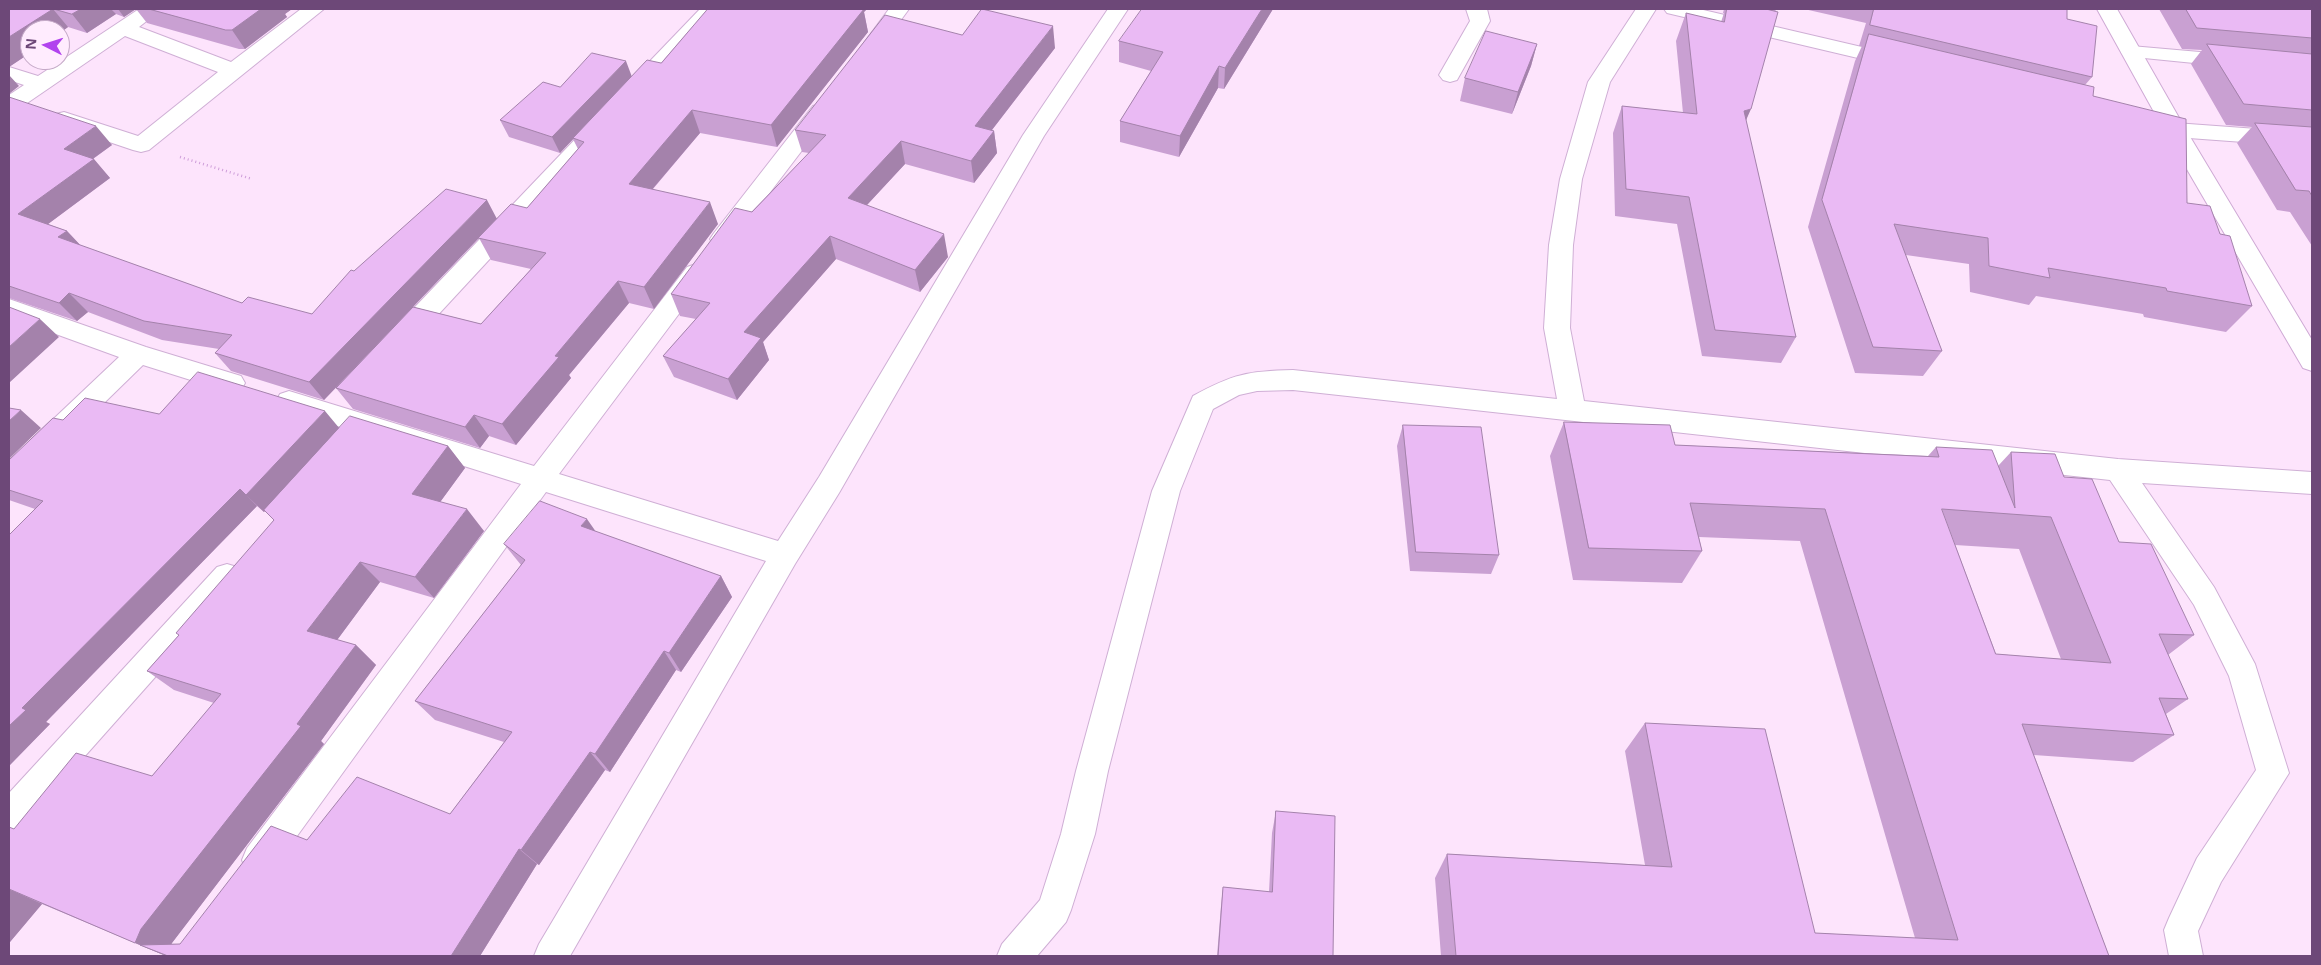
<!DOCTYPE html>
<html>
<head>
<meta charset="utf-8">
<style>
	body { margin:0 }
	#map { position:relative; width:2321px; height:965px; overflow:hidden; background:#fde4fc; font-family:"Open Sans",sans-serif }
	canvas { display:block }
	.frame { position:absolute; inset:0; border:10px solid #6d4878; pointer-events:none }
	.north { position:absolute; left:20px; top:20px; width:50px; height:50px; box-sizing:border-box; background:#ffecfe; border:1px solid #c5aac8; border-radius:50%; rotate:275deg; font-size:14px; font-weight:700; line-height:20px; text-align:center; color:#6d4878 }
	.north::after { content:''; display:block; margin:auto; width:18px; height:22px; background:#b143ee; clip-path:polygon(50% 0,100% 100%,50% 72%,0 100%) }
</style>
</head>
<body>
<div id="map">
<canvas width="2321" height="965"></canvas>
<div class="frame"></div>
<div class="north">N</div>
</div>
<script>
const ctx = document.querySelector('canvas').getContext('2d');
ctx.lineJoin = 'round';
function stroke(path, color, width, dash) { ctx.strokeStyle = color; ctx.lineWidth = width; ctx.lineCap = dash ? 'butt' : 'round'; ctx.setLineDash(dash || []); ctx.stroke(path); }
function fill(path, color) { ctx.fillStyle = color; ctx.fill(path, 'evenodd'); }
const path = new Path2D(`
	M180 157 252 179`);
const lane = new Path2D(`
	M1636 9H1656L1610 82 1582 179 1573 245 1570 328 1584 401 2118 459 2312 472V494L2142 483 2214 587 2255 664 2289 773 2221 882 2198 931 2203 956H2169L2164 930 2169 918 2197 858 2256 770 2229 676 2194 605 2110 480 1293 390 1257 391 1239 395 1213 409 1180 491 1108 771 1095 834 1071 910 1066 922 1037 956H997L1002 944 1040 900 1061 834 1076 771 1152 491 1193 396C1233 374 1248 371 1293 370L1557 399 1544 328 1549 245 1560 179 1588 82Z`);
const street = new Path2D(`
	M139 9H162L139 27 231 62 301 9H324L149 150 141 152 133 150 56 124 53 119 56 114 64 112 138 136 218 72 125 36 17 110 9 112V95L24 85 9 80V67L38 76Z
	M700 9H721L643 95 635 97 627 95 624 90 627 85Z
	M889 9H909L878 51 871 53 864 51 861 47Z
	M1108 9H1128L1044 136 839 493 795 564 570 956H534L539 944 766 561 546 492 271 872 259 876 247 872 242 860 247 848 521 484 280 408 276 401 280 394 289 391 534 466 687 267 696 264 705 267 708 273 705 279 559 474 778 541 819 477 1023 135Z
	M1466 9H1487L1490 21 1457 80 1450 82 1443 80 1439 75 1470 21Z
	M1664 9H1699L1896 55 1903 56 1906 61 1903 66 1896 67 1667 13Z
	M2131 46 2234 55 2241 56 2244 61 2241 66 2234 67 2124 56 2121 52 2124 48Z
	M821 104 829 106 832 111 730 245 722 247 714 245 710 239 714 233 813 106Z
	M2149 116 2175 123 2312 133V147L2175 137 2141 128 2138 123 2141 118Z
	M590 130 598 132 601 137 598 142 411 344 402 346 393 344 389 337 393 330 582 132Z
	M9 299 146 347 241 376 245 383 241 390 232 393 143 365 19 486 9 489V461L119 357 9 317Z
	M227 564 237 567 241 576 237 585 21 828 9 833V793L217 567Z`);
const secondary = new Path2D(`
	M2097 9H2117L2186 130 2312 340V371L2303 368 2164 130Z`);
const wall = new Path2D(`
	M9 9H292L285 14 287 17 245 49H239L147 23 136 9 124 17 116 14 87 33 68 27 60 33V30H30V53L9 67Z
	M708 9H867L864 12 868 32 777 147 700 133 653 189 718 224 654 309 629 303 569 375 571 378 516 445 489 436 480 448 353 409 336 388 379 343 324 400 231 371 215 353 219 349 162 340 88 312 77 321 9 298V97L112 145 93 159 110 178 48 224 67 231 81 246 242 303 312 314 354 271 497 218 527 208 578 149 573 139 560 153 509 137 500 120 560 87 632 76 661 63ZM479 238 491 260 531 269 481 324 413 307Z
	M1273 9 1224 89 1218 88 1179 157 1120 142V121L1151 71 1119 62V41Z
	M1724 9H1776L1746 121 1796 337 1781 363 1702 356 1677 224 1615 216 1613 133 1622 106 1683 113 1676 41 1686 13 1721 22 1724 13H1723Z
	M1804 9H2067V19L2092 77 2085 85 2093 96 2187 203 2220 234 2252 306 2226 332 2144 317 2143 314 2036 296 2029 305 1970 292 1969 264 1906 255 1942 351 1923 376 1855 373 1808 227 1855 61 1862 46H1859L1866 23Z
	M2159 9H2312V246L2290 212 2277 210 2237 143 2252 127 2226 125 2191 64 2202 50 2182 49Z
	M962 35 1055 48 992 130 994 131 997 153 974 183 905 164 867 205 948 257 920 292 836 259 763 342 769 360 737 400 674 377 663 356 696 319 680 316 671 294 809 153 802 152 795 130Z
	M1537 44 1531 66 1512 114 1460 101 1465 78Z
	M159 414 339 428 448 446 465 468 440 502 484 531 434 598 380 582 337 640 356 645 376 665 321 741 324 744 171 944H180L307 840 450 814 504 742 435 720 415 701 521 565 504 544 596 532 721 576 732 597 681 672 676 670 610 772 605 770 539 865 537 864 480 956H166L42 904 10 942 14 829 152 776 214 703 174 690 147 671 179 635 274 520 265 511 264 512 257 506 46 722 50 724 9 766V535L35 509 9 500V460L63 420Z
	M1564 422 1675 445 1928 456 1936 447 1998 466 2011 452 2064 477 2119 542 2194 635 2168 655 2188 699 2166 714 2174 735 2133 762 2034 755 2109 956H1441L1435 878 1447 854 1645 865 1625 751 1645 723 1815 933 1915 938 1800 541 1699 537 1702 551 1682 583 1573 580 1550 456ZM1955 545 2019 549 2061 659 1996 654Z
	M1403 425 1499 555 1491 574 1410 571 1397 446Z
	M1276 811 1333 956H1217L1221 906 1223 887 1269 892 1272 833Z`);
const shadedWall = new Path2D(`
	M53 9 68 27 60 33V30H30V53L9 67V37Z
	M81 9H111L116 14 87 33 72 14Z
	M118 9H136L124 17Z
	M261 9H292L285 14 287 17 245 49 232 30Z
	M848 9H867L864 12 868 32 777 147 771 125Z
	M1262 9H1273L1224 89 1225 68Z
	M1053 26 1055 48 978 148 975 126Z
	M1537 44 1531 66 1512 114 1518 92Z
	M626 61 632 77 560 153 552 137Z
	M1219 66 1218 88 1179 157 1180 136Z
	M9 75 19 86 9 94Z
	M1751 109 1739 136 1744 111Z
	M692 110 700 133 638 206 629 184Z
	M96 126 112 145 80 168 64 149Z
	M994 131 997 153 974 183 971 161Z
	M901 141 905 164 853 220 848 198Z
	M94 159 110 178 36 233 18 214Z
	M487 200 497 219 324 400 309 382Z
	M710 202 718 224 654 309 644 287Z
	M67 231 84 249 58 237Z
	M944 234 948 257 920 292 915 270Z
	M830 236 836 259 763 342 769 360 737 400 728 379 744 332Z
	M618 281 629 303 569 375 571 378 516 445 502 424 555 356Z
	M69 293 88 312 77 321 59 303Z
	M40 319 59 337 9 383V347Z
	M21 410 41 428 9 459V421Z
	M325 411 340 429 264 512 246 495Z
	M474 415 489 436 480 448 465 427Z
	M448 446 465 468 430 516 412 494Z
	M240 489 257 506 46 722 50 724 9 766V726L22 708Z
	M467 509 484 531 434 598 415 577Z
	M587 519 601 539 581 526Z
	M360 562 380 582 329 651 307 631Z
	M721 576 732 597 681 672 669 653Z
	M356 645 376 665 321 741 324 744 172 943 166 956 135 943 141 929Z
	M664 651 676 670 610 772 595 754Z
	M590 752 605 770 539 865 521 850Z
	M519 849 537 864 480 956H451Z
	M9 889 42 904 10 942 9 941Z`);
const building = new Path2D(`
	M9 9H53L9 37Z
	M54 9H81L72 14Z
	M149 9H261L232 30H226Z
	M708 9H864L771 125 692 110 629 184 710 202 644 287 618 281 555 356 559 357 502 424 474 415 465 427 336 388 413 307 481 324 546 253 478 238 511 204 527 208 584 142 573 138 647 60 661 63Z
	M982 9 1053 26 975 126 994 131 971 161 901 141 848 198 944 234 915 270 830 236 744 332 761 338 728 379 663 356 710 303 671 294 735 208 752 212 826 135 795 130 885 15 962 35Z
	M1142 9H1262L1225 68 1219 66 1180 136 1120 121 1163 52 1119 41Z
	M1727 9H1766L1778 12 1751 109 1744 111 1796 337 1715 330 1689 197 1626 189 1622 106 1697 114 1686 13 1724 22Z
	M1874 9H2067V19L2097 26 2092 77 1870 25Z
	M2186 9H2312V38L2197 28Z
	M1486 31 1537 44 1518 92 1465 78Z
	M1869 34 2094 87 2093 96 2186 119 2187 203 2210 206 2220 234 2230 236 2252 306 2167 291 2166 288 2048 268 2050 278 1989 266 1988 238 1894 224 1942 351 1873 347 1822 200Z
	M2207 44 2312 54V110L2244 104Z
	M592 53 626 61 552 137 500 120 543 82 560 87Z
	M9 97 96 126 64 149 94 159 18 214 67 231 58 237 242 303 248 297 312 314 351 270 354 271 446 189 487 200 309 382 215 353 232 335 144 321 69 293 59 303 9 286Z
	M2255 123 2312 127V196L2309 191 2296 190Z
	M9 307 40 319 9 347Z
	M198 372 325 411 246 495 240 489 22 708 26 710 9 726V535L43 501 9 490V460L53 418 63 420 85 398 159 414Z
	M9 408 21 410 9 421Z
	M350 416 448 446 412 494 467 509 415 577 360 562 307 631 356 645 297 724 301 726 141 929 135 943 9 889V827L14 829 76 753 152 776 221 694 147 671 179 635 176 633 274 520 264 510Z
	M1564 422 1670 425 1675 445 1939 457 1936 447 1992 450 2015 508 2011 452 2055 454 2064 477 2092 479 2119 542 2151 544 2194 635 2159 634 2188 699 2159 698 2174 735 2022 724 2109 956H1456L1447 854 1672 867 1645 723 1765 729 1815 933 1958 940 1825 509 1690 503 1702 551 1589 548ZM1942 509 2051 517 2111 663 1996 654Z
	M1403 425 1481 427 1499 555 1416 552Z
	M540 501 587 519 581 526 721 576 669 653 664 651 595 754 590 752 521 850 519 849 451 956H168L140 945 180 944 271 826 307 840 357 777 450 814 512 732 415 701 525 560 504 544Z
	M1276 811 1335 816 1333 956H1218L1223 887 1272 892Z`);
stroke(lane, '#cfafd5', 2);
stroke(street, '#cfafd5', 2);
stroke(secondary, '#cfaad5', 2);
stroke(path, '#ce9dd9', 2.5, [1, 3]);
fill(lane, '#fff');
fill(street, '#fff');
fill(secondary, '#fff');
fill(wall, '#c9a0d2');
fill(shadedWall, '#a482ab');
fill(building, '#eabaf4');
stroke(building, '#a482ab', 1);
</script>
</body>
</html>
